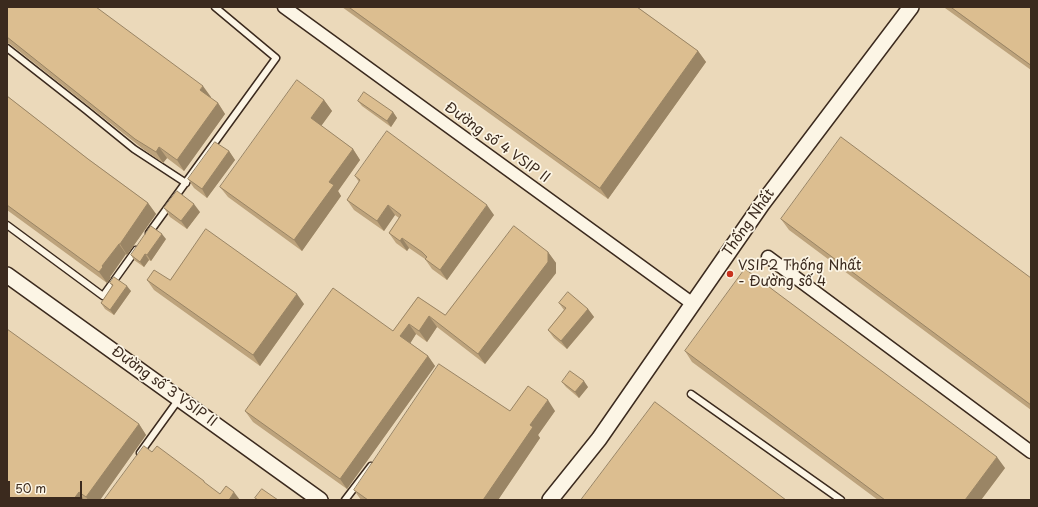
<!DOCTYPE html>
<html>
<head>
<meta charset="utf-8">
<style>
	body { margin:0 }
	#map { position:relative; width:1038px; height:507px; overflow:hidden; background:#f2e4cc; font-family:"Playpen Sans",sans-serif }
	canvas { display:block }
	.frame { position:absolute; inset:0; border:8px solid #3b2a1e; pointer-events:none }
	.scale { position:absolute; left:8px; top:481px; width:74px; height:18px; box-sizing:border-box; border:2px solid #3b2a1e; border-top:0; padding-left:5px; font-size:12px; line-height:14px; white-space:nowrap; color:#3b2a1e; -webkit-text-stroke:3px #fcf5e5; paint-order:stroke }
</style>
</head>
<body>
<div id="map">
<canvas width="1038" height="507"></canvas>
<div class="frame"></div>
<div class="scale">50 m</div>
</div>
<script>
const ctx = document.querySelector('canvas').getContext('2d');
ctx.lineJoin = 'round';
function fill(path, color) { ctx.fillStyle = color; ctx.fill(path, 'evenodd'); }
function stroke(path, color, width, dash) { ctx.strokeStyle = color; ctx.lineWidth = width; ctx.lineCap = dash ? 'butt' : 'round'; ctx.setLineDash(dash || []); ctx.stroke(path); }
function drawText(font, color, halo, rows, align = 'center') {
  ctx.font = font + ' "Playpen Sans",sans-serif'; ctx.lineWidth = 3.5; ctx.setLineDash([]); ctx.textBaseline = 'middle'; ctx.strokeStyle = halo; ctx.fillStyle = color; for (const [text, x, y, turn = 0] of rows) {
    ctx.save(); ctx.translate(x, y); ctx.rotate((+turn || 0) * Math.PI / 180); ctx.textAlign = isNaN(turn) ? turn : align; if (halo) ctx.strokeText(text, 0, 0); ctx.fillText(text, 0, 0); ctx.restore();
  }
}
const built = new Path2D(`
	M7 7H1031V500H7Z`);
const service = new Path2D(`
	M7 48 86 110 134 149 186 183
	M7 225 103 296 136 250
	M149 233 276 58 215 7
	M691 394 841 500
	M140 453 179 399
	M345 500 371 466`);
const minor = new Path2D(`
	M284 7 693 304
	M768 257 1031 452`);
const tertiary = new Path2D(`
	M7 275 320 500
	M550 500 599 439 762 204 911 7`);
const wall = new Path2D(`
	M7 7 211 97 210 98 218 103 225 114 184 171 167 158 163 163 143 149 10 44 7 43Z
	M342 7H637L698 51 706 62 608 199Z
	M944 7H1031V70L945 8Z
	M7 96 88 159 148 203 156 214 127 255 126 254 110 277 111 278 107 283 7 210Z
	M324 100 332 111 321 126 353 149 360 160 338 191 341 196 302 251 228 197 220 187Z
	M358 101 393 112 397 118 391 127 362 106Z
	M229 151 235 160 207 198 194 188 188 179Z
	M355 176 494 215 447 280 432 269 425 259 409 248 407 251 396 243 389 233 399 218 395 215 384 231 354 210 347 200 359 182Z
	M164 208 200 212 187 229 170 217Z
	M781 219 1031 278V410L789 230Z
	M166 239 151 261 149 260 144 267 134 260 131 255Z
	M548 252 556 263V273L485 364 437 327 427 342 416 334 410 343 428 356 435 366 347 489 253 422 245 411 393 331 418 297 445 315Z
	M147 280 304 304 260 366 154 290Z
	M110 283 131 291 114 315 105 309 101 303 112 286Z
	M559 303 588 309 594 317 567 349 554 338 548 330 564 310Z
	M685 351 1005 468 981 500H878L692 362Z
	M562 382 588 387 579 398 566 387Z
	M510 411H555L538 435 540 438 498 500H361L354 490Z
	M139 424 146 435 100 500H7Z`);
const shadedWall = new Path2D(`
	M698 51 706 62 608 199 600 188Z
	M203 86 211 97 208 101 200 90Z
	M324 100 332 111 319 129 311 118Z
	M218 103 225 114 184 171 177 160Z
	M393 112 397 118 391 127 387 121Z
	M159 147 167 158 163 163 156 152Z
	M353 149 360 160 338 191 341 196 302 251 294 240 329 182Z
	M229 151 235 160 207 198 202 189Z
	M148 203 156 214 127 255 120 244Z
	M194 204 200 212 187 229 181 221Z
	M388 205 395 215 384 231 377 221Z
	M487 205 494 215 447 280 440 270Z
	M162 234 166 239 151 261 147 255Z
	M402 238 409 248 407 251 400 241Z
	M119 244 126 254 110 277 111 278 107 283 99 272 102 266Z
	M548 252 556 263V273L485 364 478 354Z
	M145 254 149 260 144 267 140 262Z
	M127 286 131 291 114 315 110 310Z
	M297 294 304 304 260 366 253 355Z
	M588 309 594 317 567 349 561 341Z
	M429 316 437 327 427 342 419 331Z
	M409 324 416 334 408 347 400 336Z
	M428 356 435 366 347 489 340 479Z
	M584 381 588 387 579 398 575 392Z
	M548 400 555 411 538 435 540 438 498 500H483L530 425Z
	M139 424 146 435 100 500H88L86 497Z
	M997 457 1005 468 981 500H965Z
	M79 492 84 500H73Z
	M234 492 240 500H229Z`);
const building = new Path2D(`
	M7 7H96L203 86 200 90 218 103 177 160 159 147 156 152 135 139 7 37Z
	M349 7H637L698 51 600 188Z
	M951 7H1031V65Z
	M297 80 324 100 311 118 353 149 329 182 334 185 294 240 220 187Z
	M364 92 393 112 387 121 358 101Z
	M7 96 88 159 148 203 120 244H119L102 266 103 267 99 272 7 205Z
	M387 131 487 205 440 270 425 259 427 257 422 252 402 238 400 241 389 233 401 215 388 205 377 221 347 200 360 180 355 176Z
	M841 137 1031 278V405L781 219Z
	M215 142 229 151 202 189 188 179Z
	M177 191 194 204 181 221 164 208Z
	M151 226 162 234 147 255 145 254 140 262 131 255Z
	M514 226 548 252V262L478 354 429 316 419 331 409 324 400 336 428 356 340 479 245 411 333 288 393 331 418 297 445 315Z
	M206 229 297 294 253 355 147 280 154 270 170 280Z
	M745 269 997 457 965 500H885L685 351Z
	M114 277 127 286 110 310 101 303 113 285 110 283Z
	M568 292 588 309 561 341 548 330 566 308 559 303Z
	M7 329 139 424 86 497 79 492 73 500H7Z
	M439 364 510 411 528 386 548 400 530 425 533 427 483 500H368L354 490Z
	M570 371 584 381 575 392 562 382Z
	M655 402 786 500H581Z
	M144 446 152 452 157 446 204 481V482L220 494 226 486 234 492 229 500H192L191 499V500H104Z
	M262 489 278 500H258L255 498Z`);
const markers = [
	[730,274,4,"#c8321e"]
];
const streetNames = [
	["Đường số 4 VSIP II",497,143,36],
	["Thống Nhất",749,223,-55],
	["Đường số 3 VSIP II",164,387,36]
];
const poiNames = [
	["VSIP2 Thống Nhất",738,266],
	["- Đường số 4",738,282]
];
fill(built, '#ebd9ba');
stroke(service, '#3b2a1e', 9);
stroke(minor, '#3b2a1e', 15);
stroke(tertiary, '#3b2a1e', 18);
stroke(service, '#fcf5e5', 6);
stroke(minor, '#fcf5e5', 12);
stroke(tertiary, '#fcf5e5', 15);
fill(wall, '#bda37c');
fill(shadedWall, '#9a8565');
fill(building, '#dcbe90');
stroke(building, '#9a8565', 1);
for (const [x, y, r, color] of markers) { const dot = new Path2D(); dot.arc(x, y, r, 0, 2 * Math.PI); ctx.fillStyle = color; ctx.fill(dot); stroke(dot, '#fcf5e5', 1.5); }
drawText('14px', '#3b2a1e', '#fcf5e5', streetNames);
drawText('14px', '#3b2a1e', '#fcf5e5', poiNames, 'left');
</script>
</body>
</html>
